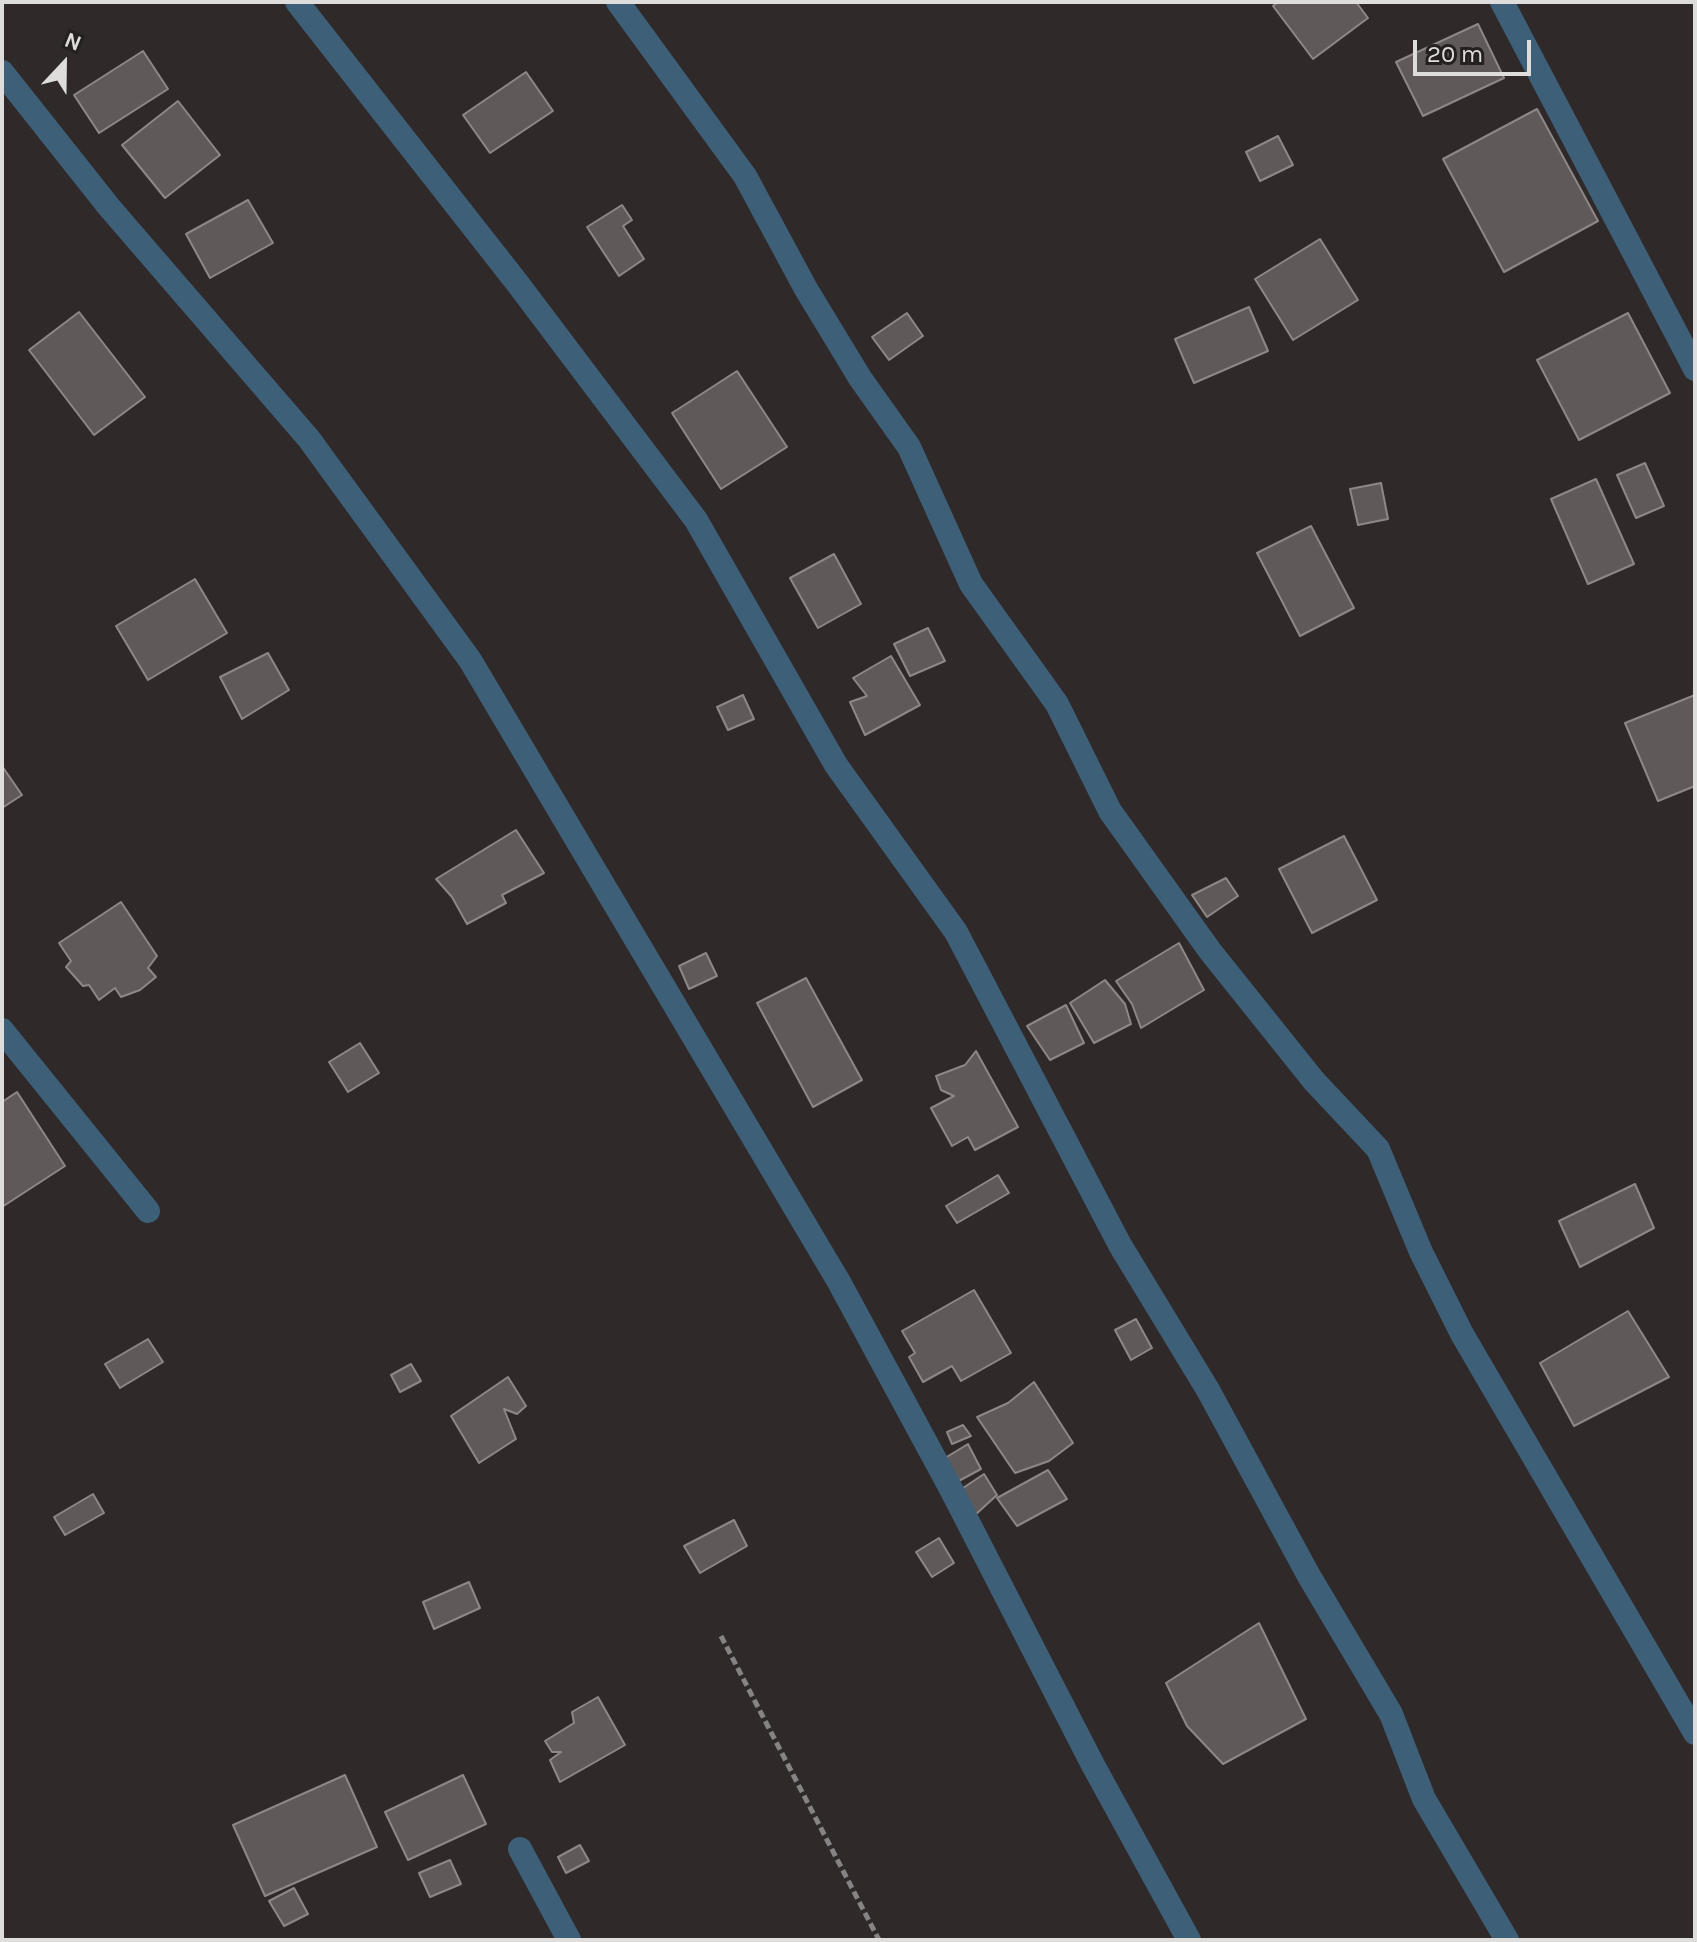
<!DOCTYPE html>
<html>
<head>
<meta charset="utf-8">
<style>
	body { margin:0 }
	#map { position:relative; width:1697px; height:1942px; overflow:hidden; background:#2f292a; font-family:Karla,sans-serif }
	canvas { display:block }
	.frame { position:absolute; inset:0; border:4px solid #dfdcdc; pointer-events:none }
	.north { position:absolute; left:24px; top:24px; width:80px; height:80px; -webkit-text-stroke:6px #252020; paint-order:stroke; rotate:22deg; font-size:22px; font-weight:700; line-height:32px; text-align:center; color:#dfdcdc }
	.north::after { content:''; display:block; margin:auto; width:28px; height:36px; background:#dfdcdc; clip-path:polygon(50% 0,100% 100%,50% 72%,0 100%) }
	.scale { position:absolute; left:1413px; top:40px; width:118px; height:36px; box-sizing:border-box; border:4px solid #dfdcdc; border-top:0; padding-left:10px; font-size:24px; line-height:28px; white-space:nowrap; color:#dfdcdc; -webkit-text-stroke:6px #252020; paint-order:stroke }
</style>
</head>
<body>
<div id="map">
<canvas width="1697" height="1942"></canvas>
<div class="frame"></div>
<div class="north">N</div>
<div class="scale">20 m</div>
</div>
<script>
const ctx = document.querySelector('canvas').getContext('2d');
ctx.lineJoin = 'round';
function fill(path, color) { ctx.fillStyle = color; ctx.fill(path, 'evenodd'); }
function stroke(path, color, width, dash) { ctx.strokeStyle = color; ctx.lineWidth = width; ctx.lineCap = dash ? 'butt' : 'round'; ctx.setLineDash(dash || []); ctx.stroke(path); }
const building = new Path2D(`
	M1278 2H1356L1368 18 1313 59 1273 6Z
	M1478 24 1504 78 1423 116 1396 62Z
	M143 51 168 89 99 133 74 95Z
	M526 72 553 111 490 153 463 115Z
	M178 101 220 155 165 198 122 145Z
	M1537 109 1598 221 1504 272 1443 159Z
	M1278 136 1293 165 1260 181 1246 152Z
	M248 200 273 243 210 278 186 234Z
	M622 205 632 220 623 226 644 259 619 276 587 227Z
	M1320 239 1358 300 1293 340 1255 279Z
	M1249 307 1268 351 1194 383 1175 339Z
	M79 312 145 397 94 435 29 350Z
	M907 313 923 336 889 360 872 337Z
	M1628 313 1670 393 1579 440 1537 360Z
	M737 371 787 447 721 489 672 413Z
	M1645 463 1664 506 1636 518 1617 475Z
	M1596 479 1634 564 1588 584 1551 499Z
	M1381 483 1388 519 1358 525 1350 489Z
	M1311 526 1354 608 1300 636 1257 553Z
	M834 554 861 604 818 628 790 578Z
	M195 579 227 633 148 680 116 626Z
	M928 628 945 661 910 676 894 644Z
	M268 653 289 690 242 719 220 677Z
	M891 656 920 705 865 735 850 702 867 696 853 678Z
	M743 695 754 719 728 730 717 707Z
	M1695 695V786L1658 801 1625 723Z
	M2 766 22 795 2 808Z
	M516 830 544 873 502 895 506 903 467 924 452 897 436 879Z
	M1344 836 1377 900 1312 933 1279 869Z
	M1226 878 1238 896 1207 917 1192 895Z
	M121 902 157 956 148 968 156 977 140 990 121 997 115 988 99 1000 89 985 83 986 66 967 71 961 59 943Z
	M1179 943 1204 990 1141 1028 1132 1004 1116 981Z
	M706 953 717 976 689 989 679 966Z
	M806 978 862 1080 813 1107 757 1003Z
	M1105 980 1125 1004 1131 1024 1094 1043 1070 1003Z
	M1066 1005 1084 1043 1050 1060 1027 1026Z
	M360 1043 379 1073 348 1092 329 1062Z
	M976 1051 1018 1127 975 1150 968 1137 952 1146 931 1108 954 1096 941 1090 936 1076 965 1065Z
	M17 1092 65 1166 2 1207V1102Z
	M998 1175 1009 1193 957 1223 946 1206Z
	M1635 1184 1654 1228 1580 1267 1559 1221Z
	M974 1290 1011 1353 961 1381 952 1366 923 1382 909 1357 915 1353 902 1331Z
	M1628 1311 1669 1377 1574 1426 1540 1363Z
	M1136 1319 1152 1348 1131 1360 1115 1330Z
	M148 1339 163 1362 120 1388 105 1364Z
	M411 1364 421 1381 400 1392 391 1375Z
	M508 1377 526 1406 517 1414 504 1409 516 1439 479 1463 451 1416Z
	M1034 1382 1073 1443 1049 1461 1015 1473 977 1417 1008 1403Z
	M963 1425 971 1436 952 1444 947 1432Z
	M968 1444 981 1469 955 1483 945 1458Z
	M1048 1470 1067 1499 1017 1526 997 1498Z
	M984 1474 997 1495 975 1515 960 1490Z
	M93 1494 104 1513 65 1535 54 1517Z
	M734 1520 747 1546 700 1573 684 1546Z
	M939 1538 954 1563 932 1577 916 1552Z
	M469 1582 480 1608 434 1629 423 1602Z
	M1259 1623 1306 1719 1223 1764 1187 1726 1166 1683Z
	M598 1697 625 1745 560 1782 550 1760 561 1752H552L545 1741 574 1723 572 1712Z
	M345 1775 377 1847 265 1896 233 1825Z
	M463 1775 486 1824 408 1860 385 1812Z
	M580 1845 589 1861 566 1873 558 1857Z
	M450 1860 461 1884 430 1897 419 1873Z
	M294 1888 308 1914 284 1926 269 1901Z`);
const path = new Path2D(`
	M721 1636 879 1940`);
const street = new Path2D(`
	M297 2 518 284 696 520 836 765 956 932 1120 1245 1208 1390 1309 1576 1391 1714 1424 1799 1507 1940
	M618 2 745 176 806 289 860 378 909 447 971 584 1057 704 1110 811 1210 951 1314 1081 1378 1149 1421 1252 1462 1334 1695 1733
	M1502 2 1695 369
	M2 72 109 207 309 439 470 660 839 1282 951 1489 1093 1765 1189 1940
	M2 1030 148 1211
	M520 1849 569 1940`);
fill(building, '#5f595a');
stroke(building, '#8e8788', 2);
stroke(path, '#878283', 5, [8, 4]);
stroke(street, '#3e5f78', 24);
</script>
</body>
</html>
